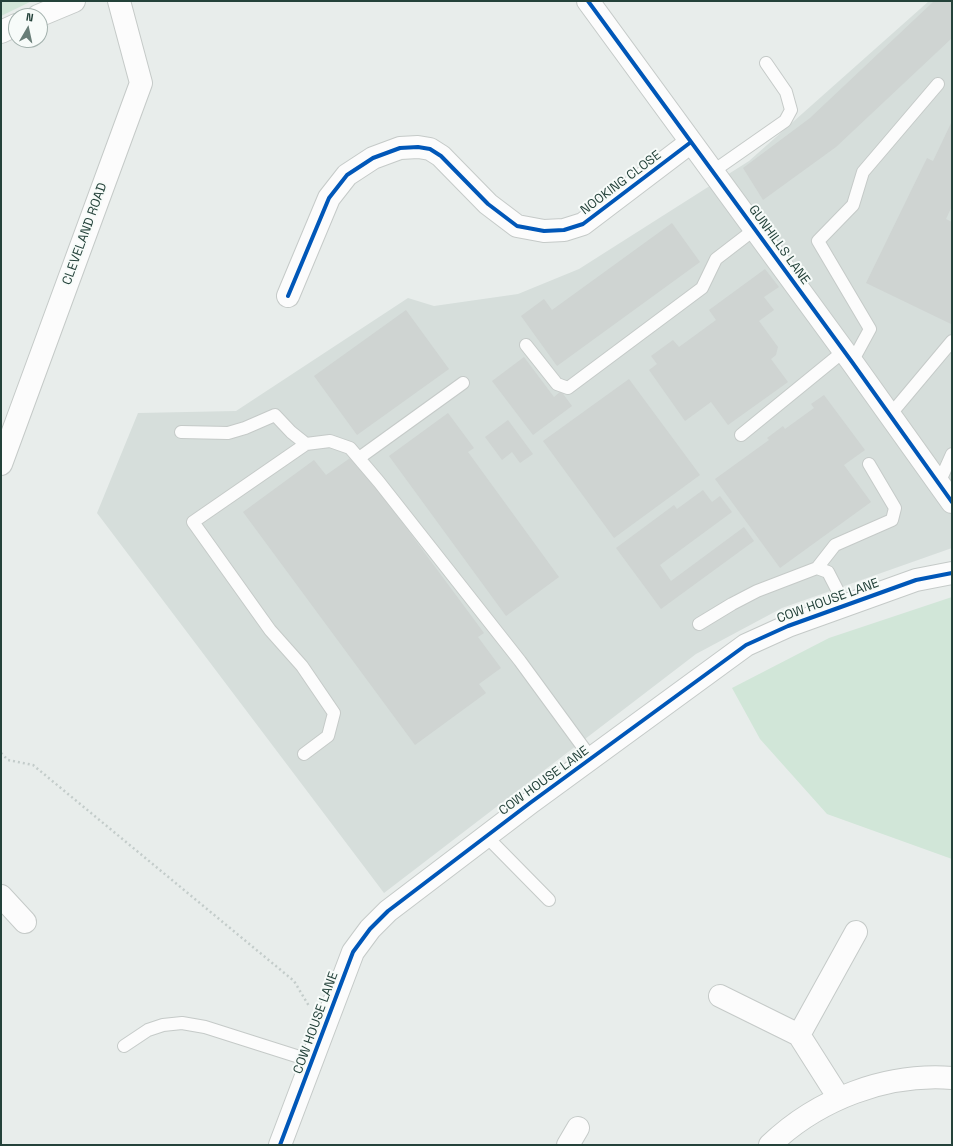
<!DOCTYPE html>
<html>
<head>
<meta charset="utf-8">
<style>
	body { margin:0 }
	#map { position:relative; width:953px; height:1146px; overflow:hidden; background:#e8edeb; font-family:"Space Grotesk",sans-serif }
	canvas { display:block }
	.frame { position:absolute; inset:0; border:2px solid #24423a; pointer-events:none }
	.north { position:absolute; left:8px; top:8px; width:40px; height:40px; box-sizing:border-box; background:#f7fbf9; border:1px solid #a3b1ad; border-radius:50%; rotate:9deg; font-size:11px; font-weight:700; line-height:16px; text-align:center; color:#24423a }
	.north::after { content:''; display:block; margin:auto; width:14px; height:18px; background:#697e78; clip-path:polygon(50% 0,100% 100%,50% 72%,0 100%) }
</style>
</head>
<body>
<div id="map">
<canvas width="953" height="1146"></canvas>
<div class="frame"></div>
<div class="north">N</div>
</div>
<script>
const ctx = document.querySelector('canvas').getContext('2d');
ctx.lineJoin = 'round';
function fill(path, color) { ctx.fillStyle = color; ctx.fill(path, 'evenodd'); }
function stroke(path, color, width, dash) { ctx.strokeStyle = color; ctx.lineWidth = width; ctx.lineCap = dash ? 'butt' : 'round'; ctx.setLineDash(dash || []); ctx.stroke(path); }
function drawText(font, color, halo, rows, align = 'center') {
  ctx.font = font + ' "Space Grotesk",sans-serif'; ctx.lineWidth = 4; ctx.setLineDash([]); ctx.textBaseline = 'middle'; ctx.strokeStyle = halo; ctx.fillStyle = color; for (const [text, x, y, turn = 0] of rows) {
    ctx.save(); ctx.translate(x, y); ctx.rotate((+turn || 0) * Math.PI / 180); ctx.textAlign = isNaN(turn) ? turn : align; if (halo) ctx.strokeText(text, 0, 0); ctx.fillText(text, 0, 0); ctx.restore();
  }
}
const built = new Path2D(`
	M929 1H952V548L782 608 696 654 384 893 97 513 138 413 236 411 408 298 434 306 518 294 579 269 749 161Z`);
const green = new Path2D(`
	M1 1H32L1 16Z
	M952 597V859L827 814 760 739 732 688 829 638Z`);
const building = new Path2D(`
	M944 1H952V38L836 147 763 200 743 168 810 118 933 2Z
	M952 121V206L946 219 952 222 951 324 866 283 927 158 933 161Z
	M672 223 700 262 557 366 521 316 544 299 552 310Z
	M765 269 779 287 764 297 774 310 759 321 778 347 776 355 771 359 788 382 728 425 711 402 685 421 649 370 657 364 651 356 673 340 679 347 716 320 709 310Z
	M406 310 449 369 357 435 314 376Z
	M524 357 554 397 561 391 572 406 533 435 492 381Z
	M629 379 700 475 614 538 543 441Z
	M824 395 865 450 844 465 871 502 780 568 715 479 769 440 767 438 783 426 785 429 814 408 811 404Z
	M448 413 474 448 468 452 559 577 506 616 389 456Z
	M508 420 533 454 520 463 512 452 502 460 485 437Z
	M353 456 484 633 478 637 501 668 479 684 486 693 415 745 243 512 314 460 326 475Z
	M703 490 712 502 720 496 732 512 660 565 671 581 744 527 754 541 661 609 616 548 674 505 677 509Z`);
const path = new Path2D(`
	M1 753 8 760 33 765 294 981 309 1006`);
const service = new Path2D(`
	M712 172 785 121 791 110 786 92 766 63
	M526 345 557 384 568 388 702 288 716 259 755 229
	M852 362 870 329 818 241 853 205 863 172 938 84
	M890 415 952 341
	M181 432 228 433 245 428 275 415 291 432 306 444
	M741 435 844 351
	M359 458 463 383
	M939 483 952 454
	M817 568 835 545 892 520 895 508 869 464
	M699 624 732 604 757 591 817 568 828 572 845 605
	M304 754 328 736 334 713 302 666 270 630 193 522 306 444 330 441 350 448 379 482 520 661 591 758
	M486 836 549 900
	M124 1046 148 1030 163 1025 182 1023 205 1027 312 1061`);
const minor = new Path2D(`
	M588 1 852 362 952 502
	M38 16 74 1
	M1 32 16 25
	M288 296 329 198 347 175 373 158 400 148 418 147 430 149 441 156 488 204 517 226 544 231 564 230 583 224 691 142
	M1 464 141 83 119 1
	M1 896 25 922
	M720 996 799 1035 839 1098
	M799 1035 856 932
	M280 1145 353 952 370 929 388 911 530 803 746 645 788 626 916 580 952 573
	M568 1145 578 1128
	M770 1145C818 1099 886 1073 952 1078`);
const cycleway = new Path2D(`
	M588 1 852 362 952 502
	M288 296 329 198 347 175 373 158 400 148 418 147 430 149 441 156 488 204 517 226 544 231 564 230 583 224 691 142
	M280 1145 353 952 370 929 388 911 530 803 746 645 788 626 916 580 952 573`);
const streetNames = [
	["NOOKING CLOSE",621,183,-37],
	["CLEVELAND ROAD",85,234,-70],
	["GUNHILLS LANE",779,245,54],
	["COW HOUSE LANE",828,601,-20],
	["COW HOUSE LANE",544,781,-36],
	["COW HOUSE LANE",316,1023,-70]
];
fill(built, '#d6dedb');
fill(green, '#d1e6d8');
fill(building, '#cfd4d2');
stroke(service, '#c5cac8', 14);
stroke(minor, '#c5cac8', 24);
stroke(path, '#c3ccca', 2.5, [2, 3]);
stroke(service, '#fcfcfc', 12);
stroke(minor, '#fcfcfc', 22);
stroke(cycleway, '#0057b8', 4);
drawText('13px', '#24423a', '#f7fbf9', streetNames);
</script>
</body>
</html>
